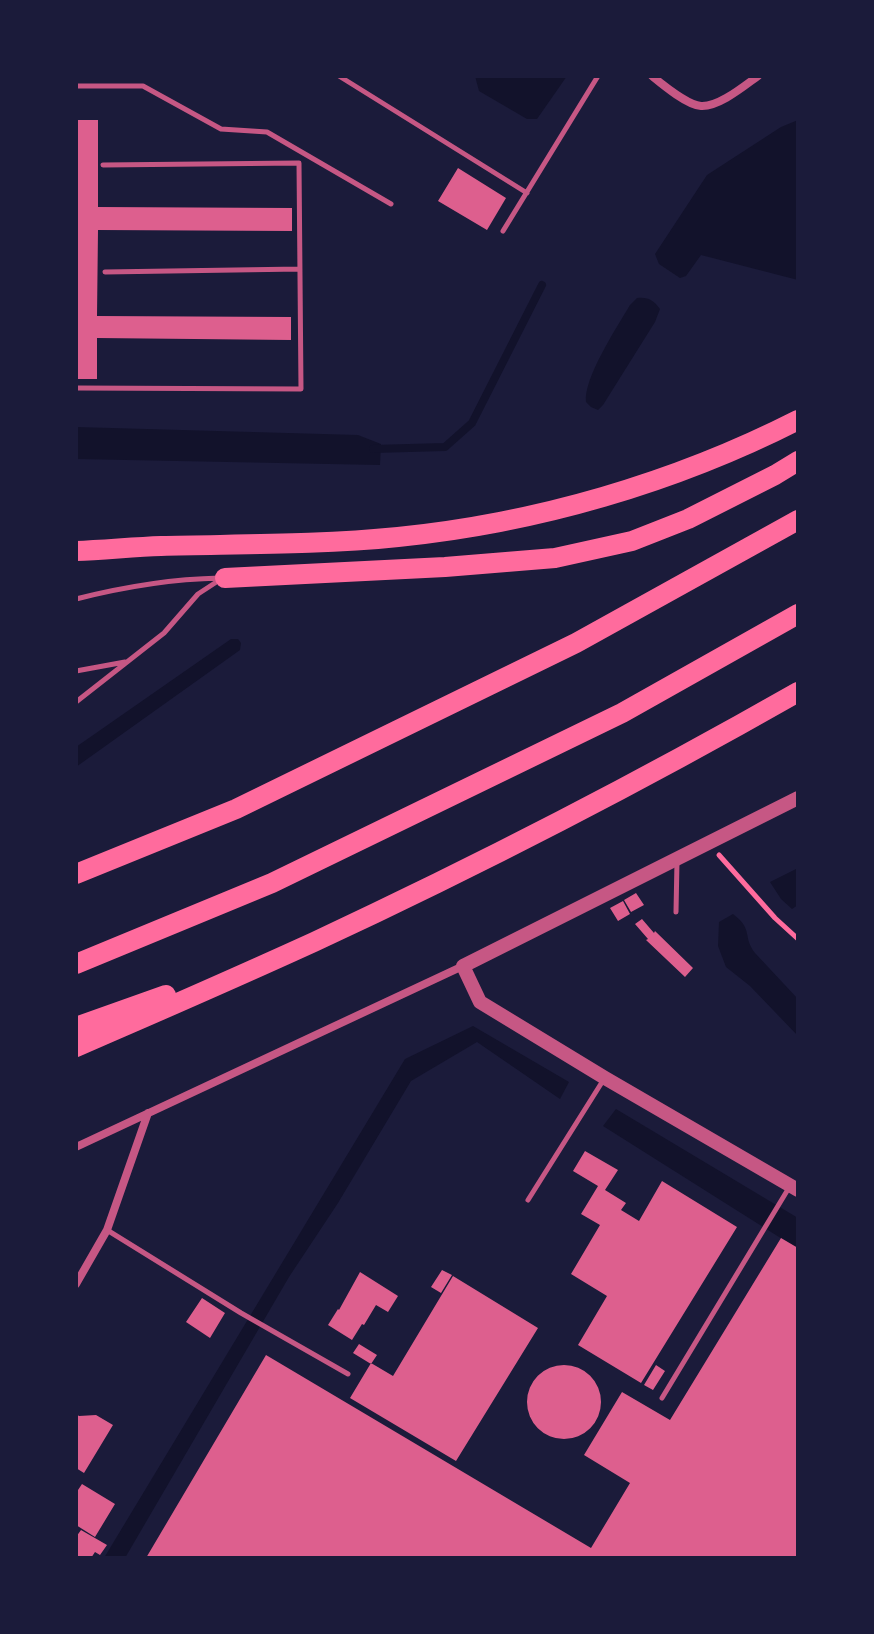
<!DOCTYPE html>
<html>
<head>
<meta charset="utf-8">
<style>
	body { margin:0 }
	#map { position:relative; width:874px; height:1634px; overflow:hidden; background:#1b1b3a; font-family:"DejaVu Sans",sans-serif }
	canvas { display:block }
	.frame { position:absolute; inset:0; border:78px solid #1b1b3a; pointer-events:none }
</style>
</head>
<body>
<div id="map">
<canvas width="874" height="1634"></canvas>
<div class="frame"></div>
</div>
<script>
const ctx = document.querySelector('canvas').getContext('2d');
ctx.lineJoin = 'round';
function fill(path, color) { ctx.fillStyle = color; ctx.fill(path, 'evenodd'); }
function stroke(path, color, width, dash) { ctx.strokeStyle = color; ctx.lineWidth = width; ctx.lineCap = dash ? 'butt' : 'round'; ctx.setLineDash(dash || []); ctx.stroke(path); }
const water = new Path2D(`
	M475 76H567L537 119H527L479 91Z
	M798 120V280L701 255 686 276 680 278 659 264 655 254 707 175 781 127Z
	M637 298C649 297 653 300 660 309L655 322 603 405 598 410 591 407 586 402C583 379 617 327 630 305Z
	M76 427 358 435 381 444 380 465 76 459Z
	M231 639H238L241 643 240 650 76 767V747Z
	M798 868V905L792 909 781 899 770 882Z
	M733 914C754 930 742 936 755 953L798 999V1036L750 986 726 967 718 946 719 922Z
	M473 1026 569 1082 560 1099 477 1042 411 1081 338 1203 289 1277 125 1558H104L405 1059Z
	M616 1109 798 1218V1249L603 1126Z`);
const stream = new Path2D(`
	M373 449 445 447 472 423 542 285`);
const building = new Path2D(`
	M76 120H98V207L292 208V231L98 230 97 316 291 317V340L97 338V379H76Z
	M458 168 506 198 487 230 438 201Z
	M636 893 644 905 631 912 624 900Z
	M623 901 630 914 618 921 610 908Z
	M642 919 654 933 655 931 693 968 685 977 646 940 648 939 635 924Z
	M585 1151 618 1170 605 1190 626 1203 621 1210 639 1221 662 1181 737 1227 641 1383 578 1345 607 1296 571 1274 600 1225 581 1214 598 1186 573 1171Z
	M781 1238 798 1248V1558H146L266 1355 591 1548 630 1483 584 1455 622 1392 670 1420Z
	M442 1270 452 1275 441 1293 431 1287Z
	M360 1272 398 1296 388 1312 376 1305 364 1325 362 1324 352 1340 328 1325 338 1309 339 1310Z
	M453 1276 538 1328 456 1461 350 1398 371 1363 393 1376Z
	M202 1298 225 1313 210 1338 186 1322Z
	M359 1344 377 1355 371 1364 353 1353Z
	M656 1365 665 1371 653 1390 644 1385Z
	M527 1402a37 37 0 1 1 74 0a37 37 0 1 1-74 0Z
	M76 1414 79 1416 96 1415 113 1425 84 1473 76 1468Z
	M82 1484 115 1504 95 1537 76 1525V1493Z
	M81 1530 107 1545 100 1555 95 1552 91 1558H76V1537Z`);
const path = new Path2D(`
	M719 855 775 918 798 939`);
const service = new Path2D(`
	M339 76 527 193
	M76 86H143L221 129 267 132 391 204
	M503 231 598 76
	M105 272 300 269
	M76 388 301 389 299 163 103 165
	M76 599C123 587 171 579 220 578
	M76 671 125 662
	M76 702 164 633 198 594 221 579
	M676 912 677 861
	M528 1200 604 1079
	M107 1230 241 1313 348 1374
	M662 1398 790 1186`);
const minor = new Path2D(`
	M652 76C663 85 687 105 701 106 719 107 744 86 758 76
	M76 1147 463 966
	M76 1284 107 1230 148 1113`);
const tertiary = new Path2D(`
	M798 798 463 966 480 1002 605 1078 798 1190`);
const motorway = new Path2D(`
	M76 551C104 550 133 547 161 546 240 544 319 545 398 537 536 523 674 483 798 420
	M225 578 445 567 555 558 632 541 688 519 775 475 798 461
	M76 874 236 809 576 643 798 520
	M76 964 272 883 622 713 798 614
	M76 1027 166 995
	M76 1047C155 1013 235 978 314 942 479 865 640 782 798 692`);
fill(water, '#12122b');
stroke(stream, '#12122b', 8);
fill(building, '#dd5f8e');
stroke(path, '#ff6b9d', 5);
stroke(service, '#c65784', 5);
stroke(minor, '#c65784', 8);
stroke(tertiary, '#c65784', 14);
stroke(motorway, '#ff6b9d', 20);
</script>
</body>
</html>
